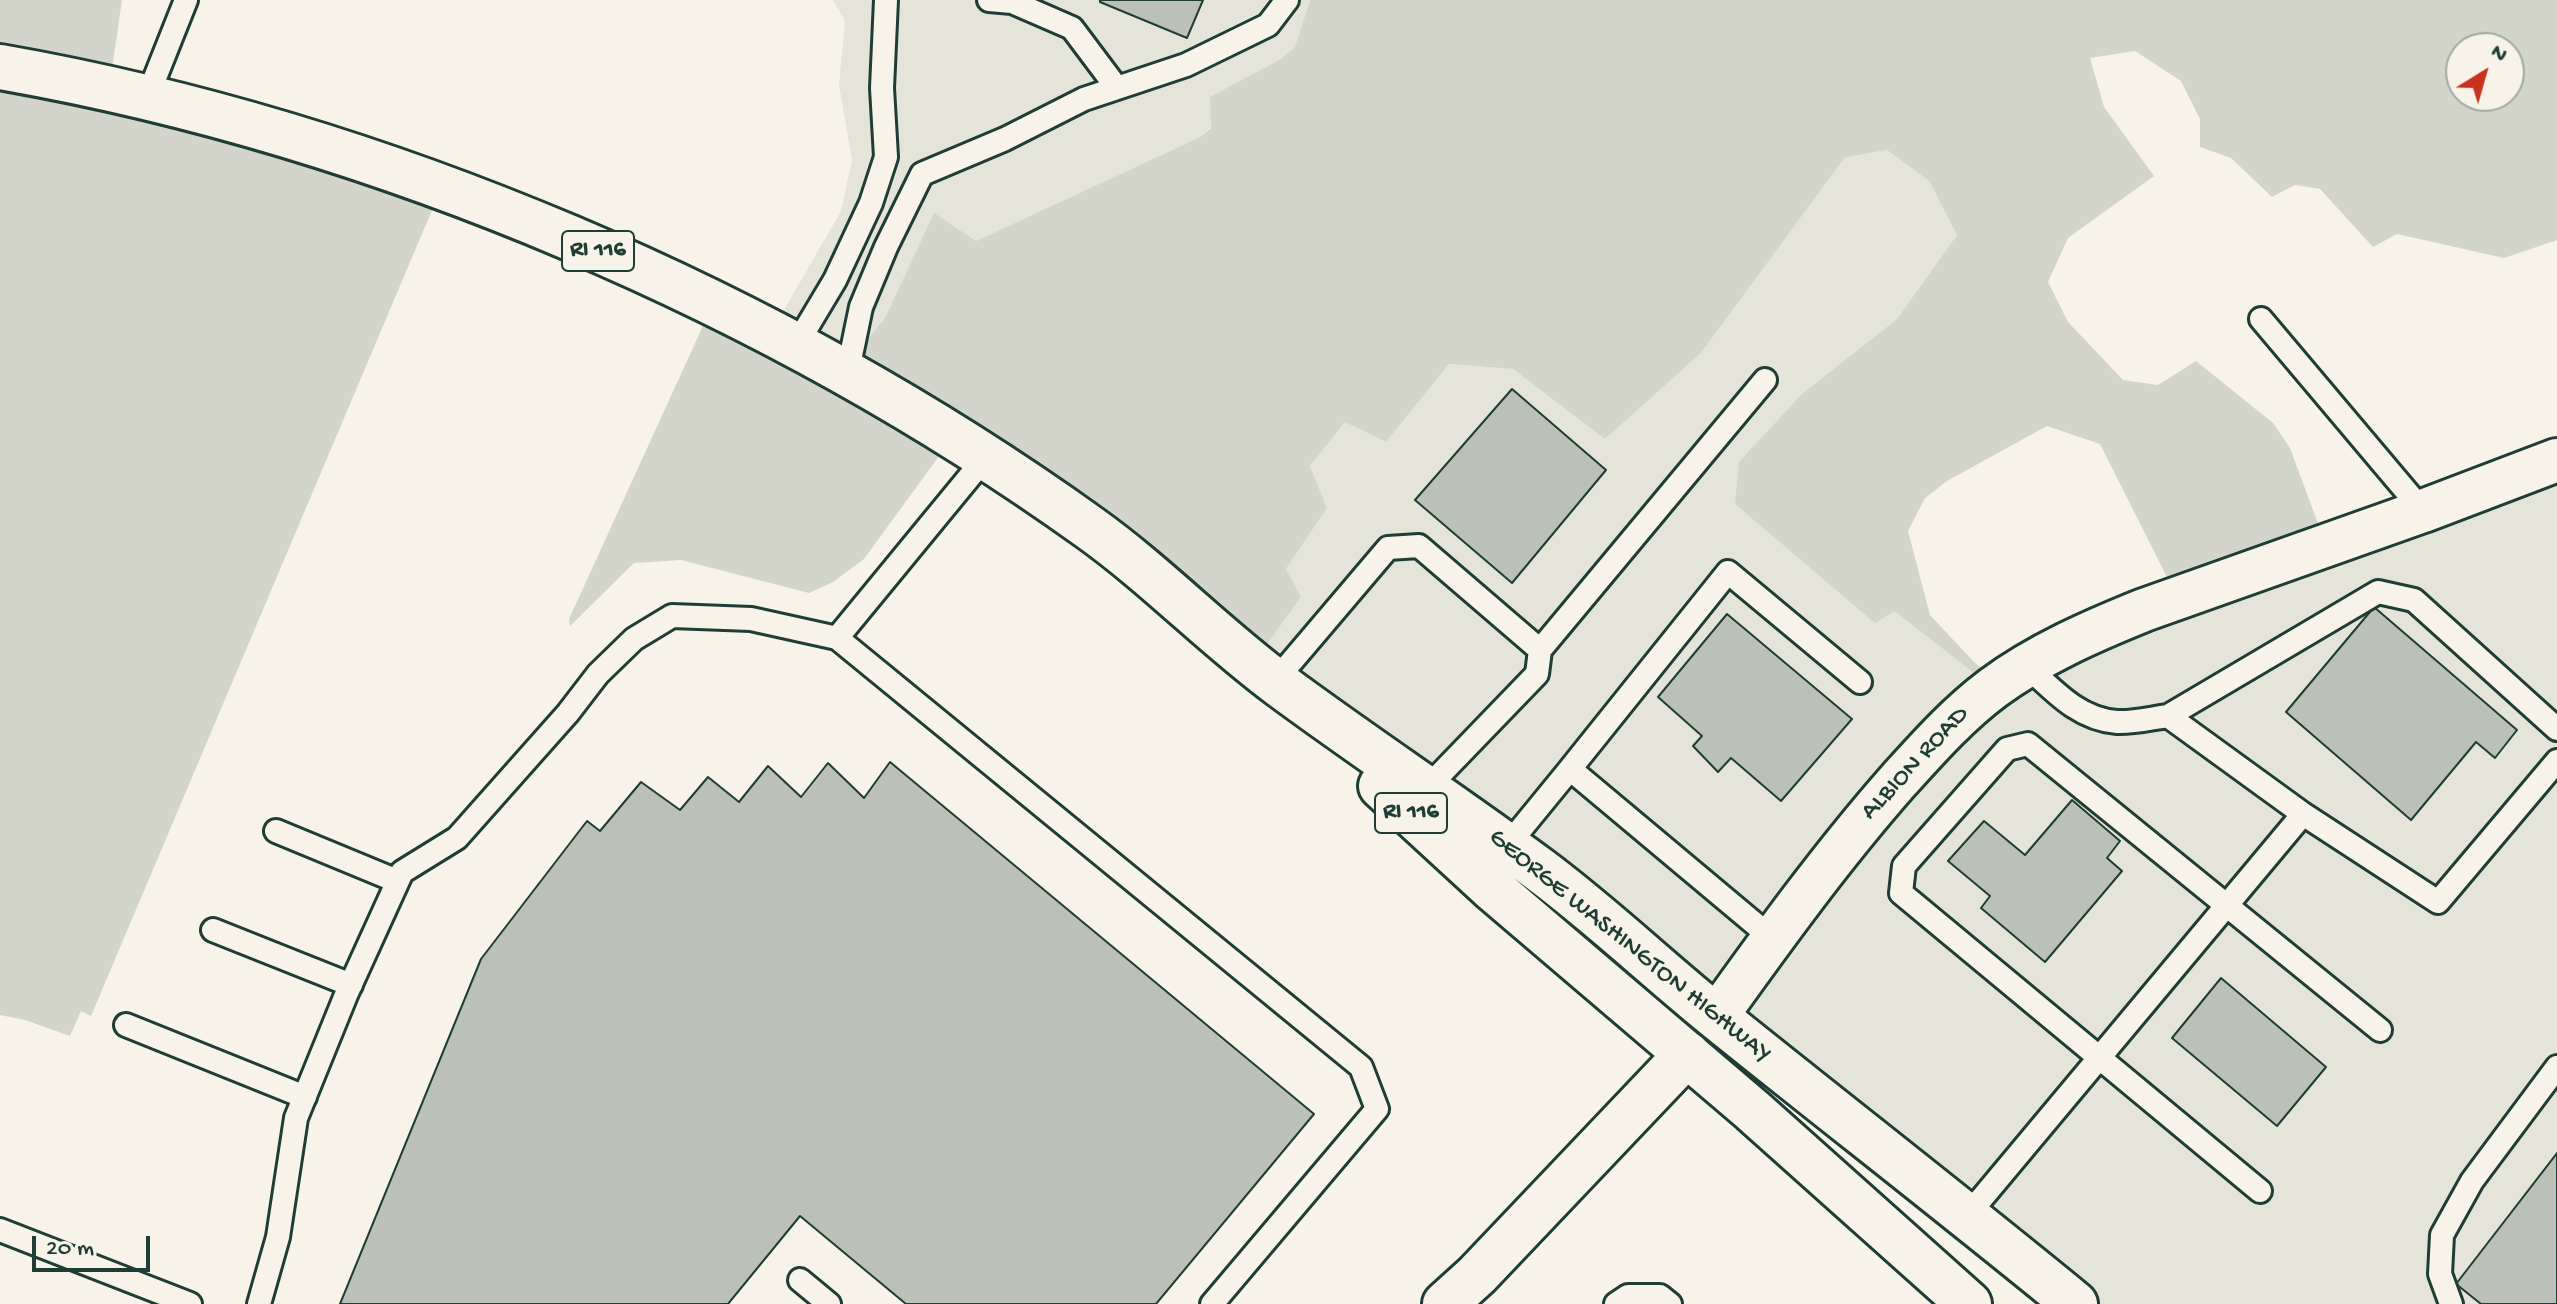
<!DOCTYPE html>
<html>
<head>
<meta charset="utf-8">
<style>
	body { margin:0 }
	#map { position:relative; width:2557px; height:1304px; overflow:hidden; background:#f7f3e8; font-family:"Gochi Hand",sans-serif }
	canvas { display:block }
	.north { position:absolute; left:2445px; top:32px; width:80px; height:80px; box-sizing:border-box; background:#f7f3e8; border:2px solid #a1aaa0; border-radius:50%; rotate:37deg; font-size:22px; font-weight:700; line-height:32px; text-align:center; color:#1f3d34 }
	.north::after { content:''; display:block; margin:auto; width:28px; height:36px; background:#c8321e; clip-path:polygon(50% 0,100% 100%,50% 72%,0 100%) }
	.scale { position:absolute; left:32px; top:1236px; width:118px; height:36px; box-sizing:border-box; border:4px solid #1f3d34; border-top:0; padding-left:10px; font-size:24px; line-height:28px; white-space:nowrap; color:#1f3d34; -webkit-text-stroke:6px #f7f3e8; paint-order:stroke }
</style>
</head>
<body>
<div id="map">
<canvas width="2557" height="1304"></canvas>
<div class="north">N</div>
<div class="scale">20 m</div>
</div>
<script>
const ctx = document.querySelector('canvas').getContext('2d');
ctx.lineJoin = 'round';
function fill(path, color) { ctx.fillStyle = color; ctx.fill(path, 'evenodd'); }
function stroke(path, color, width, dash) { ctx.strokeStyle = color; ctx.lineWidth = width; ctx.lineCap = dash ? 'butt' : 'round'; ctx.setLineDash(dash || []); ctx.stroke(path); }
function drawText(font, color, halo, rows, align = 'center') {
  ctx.font = font + ' "Gochi Hand",sans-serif'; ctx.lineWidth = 6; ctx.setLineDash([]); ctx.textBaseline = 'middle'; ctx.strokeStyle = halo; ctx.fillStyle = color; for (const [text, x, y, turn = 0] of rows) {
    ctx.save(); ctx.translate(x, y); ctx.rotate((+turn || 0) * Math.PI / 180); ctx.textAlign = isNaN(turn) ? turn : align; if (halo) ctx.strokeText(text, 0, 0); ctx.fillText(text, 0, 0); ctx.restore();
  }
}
const built = new Path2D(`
	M833 0H1310L1295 47 1200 137 976 241 934 214 885 318 838 373 773 329 841 211 852 160 839 85 845 21Z
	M1887 150 1929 181 1957 235 1897 319 1803 393 1894 611 1988 684 2557 462V1304H2051L1256 660 1301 597 1286 569 1327 508 1310 466 1345 421 1386 442 1449 364 1513 369 1605 438 1701 353 1845 156Z`);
const green = new Path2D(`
	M0 0H122L111 76 441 189 91 1016 81 1011 70 1036 25 1020 0 1015Z
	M1310 0H2557V240L2504 258 2397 234 2373 247 2320 189 2295 185 2272 197 2231 158 2200 147V119L2181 81 2135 51 2090 58 2104 107 2154 176 2068 238 2048 282 2068 322 2123 380 2158 385 2196 361 2273 423 2290 448 2326 545 2173 589 2100 444 2047 426 1947 481 1925 498 1908 531 1930 615 1973 661 1998 683 1988 684 1894 611 1875 623 1735 504 1739 462 1803 393 1897 319 1957 235 1929 181 1887 150 1845 157 1701 353 1605 439 1513 369 1449 364 1386 442 1345 422 1310 466 1327 508 1286 569 1301 597 1256 660 950 441 864 559 833 582 809 593 681 560 634 563 570 626 569 619 713 304 839 373 885 318 934 213 976 241 1200 137 1211 128 1210 97 1281 59 1295 47ZM2461 48H2509V96H2461Z`);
const building = new Path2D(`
	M1100 0H1203L1187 38 1100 2Z
	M1512 389 1606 470 1512 583 1415 500Z
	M2374 607 2517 730 2495 758 2476 742 2411 820 2286 712Z
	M1727 614 1852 719 1781 801 1731 758 1718 772 1693 746 1702 736 1658 697Z
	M890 762 1314 1114 1156 1304H906L800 1216 728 1304H340L481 959 587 821 600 831 641 782 680 810 708 777 739 802 768 766 801 797 828 763 864 798Z
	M2072 800 2120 841 2107 858 2122 871 2045 962 1981 908 1990 896 1948 861 1984 821 2025 855Z
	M2221 978 2326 1067 2277 1126 2172 1038Z
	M2557 1153V1304H2481L2456 1284Z`);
const service = new Path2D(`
	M989 0 1012 2 1072 28 1117 88
	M147 98 186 0
	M2261 319 2423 511
	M795 347 835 280 871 203 886 157 882 88 886 0
	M847 375 861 307 886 247 922 174 1005 139 1084 99 1186 65 1268 25 1287 0
	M837 638 1361 1067 1377 1109 1212 1304
	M1540 650 1765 380
	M2026 665C2053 690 2078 719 2117 722 2133 723 2152 718 2168 716L2303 814 2438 902 2557 761
	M1275 681 1388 548 1419 546 1540 650 1537 674 1426 789
	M2168 716 2378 592 2414 600 2557 729
	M1570 769 1728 572 1860 682
	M276 831 397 881
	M1507 846 1570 769 1773 939
	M213 930 351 985
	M126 1025 305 1097
	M2260 1191 1901 893 1904 866 2007 749 2028 744 2380 1030
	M1967 1216 2303 814
	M0 1230 190 1304
	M800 1280 829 1304
	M259 1304 278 1237 296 1118 346 995 402 872 457 838 568 713 598 674 634 639 672 616 751 619 837 638 985 458
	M1616 1304 1628 1296H1660L1670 1304
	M2451 1304 2440 1274 2442 1235 2472 1181 2557 1067`);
const minor = new Path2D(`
	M1716 1017C1774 936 1832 856 1898 781 1928 748 1957 715 1993 688 2039 654 2092 631 2144 610L2423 511 2557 460`);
const secondary = new Path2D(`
	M1445 1304 1477 1275 1687 1054`);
const primary = new Path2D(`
	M0 67C382 134 775 302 1090 528 1157 576 1214 636 1280 685 1365 748 1455 807 1540 870 1603 917 1659 971 1720 1020 1838 1115 1958 1208 2075 1304
	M1381 786 1494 890 1752 1110 1969 1304`);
const shields = [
	[598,251,72],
	[1411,813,72]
];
const shieldNames = [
	["RI 116",598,251],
	["RI 116",1411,813]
];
const streetNames = [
	["ALBION ROAD",1916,764,-47],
	["GEORGE WASHINGTON HIGHWAY",1629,947,39]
];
fill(built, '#e5e4d9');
fill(green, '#d3d5ca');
fill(building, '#bbc1b6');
stroke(building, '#1f3d34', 2);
stroke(service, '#1f3d34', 28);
stroke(minor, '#1f3d34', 48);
stroke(secondary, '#1f3d34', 50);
stroke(primary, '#1f3d34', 50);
stroke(service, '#f7f3e8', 22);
stroke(minor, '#f7f3e8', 42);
stroke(secondary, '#f7f3e8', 44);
stroke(primary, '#f7f3e8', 44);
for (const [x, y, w] of shields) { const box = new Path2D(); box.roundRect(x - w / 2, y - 20, w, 40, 6); ctx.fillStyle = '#f7f3e8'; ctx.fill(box); stroke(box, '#1f3d34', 2); }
drawText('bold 24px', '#1f3d34', null, shieldNames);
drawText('26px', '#1f3d34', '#f7f3e8', streetNames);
</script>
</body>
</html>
